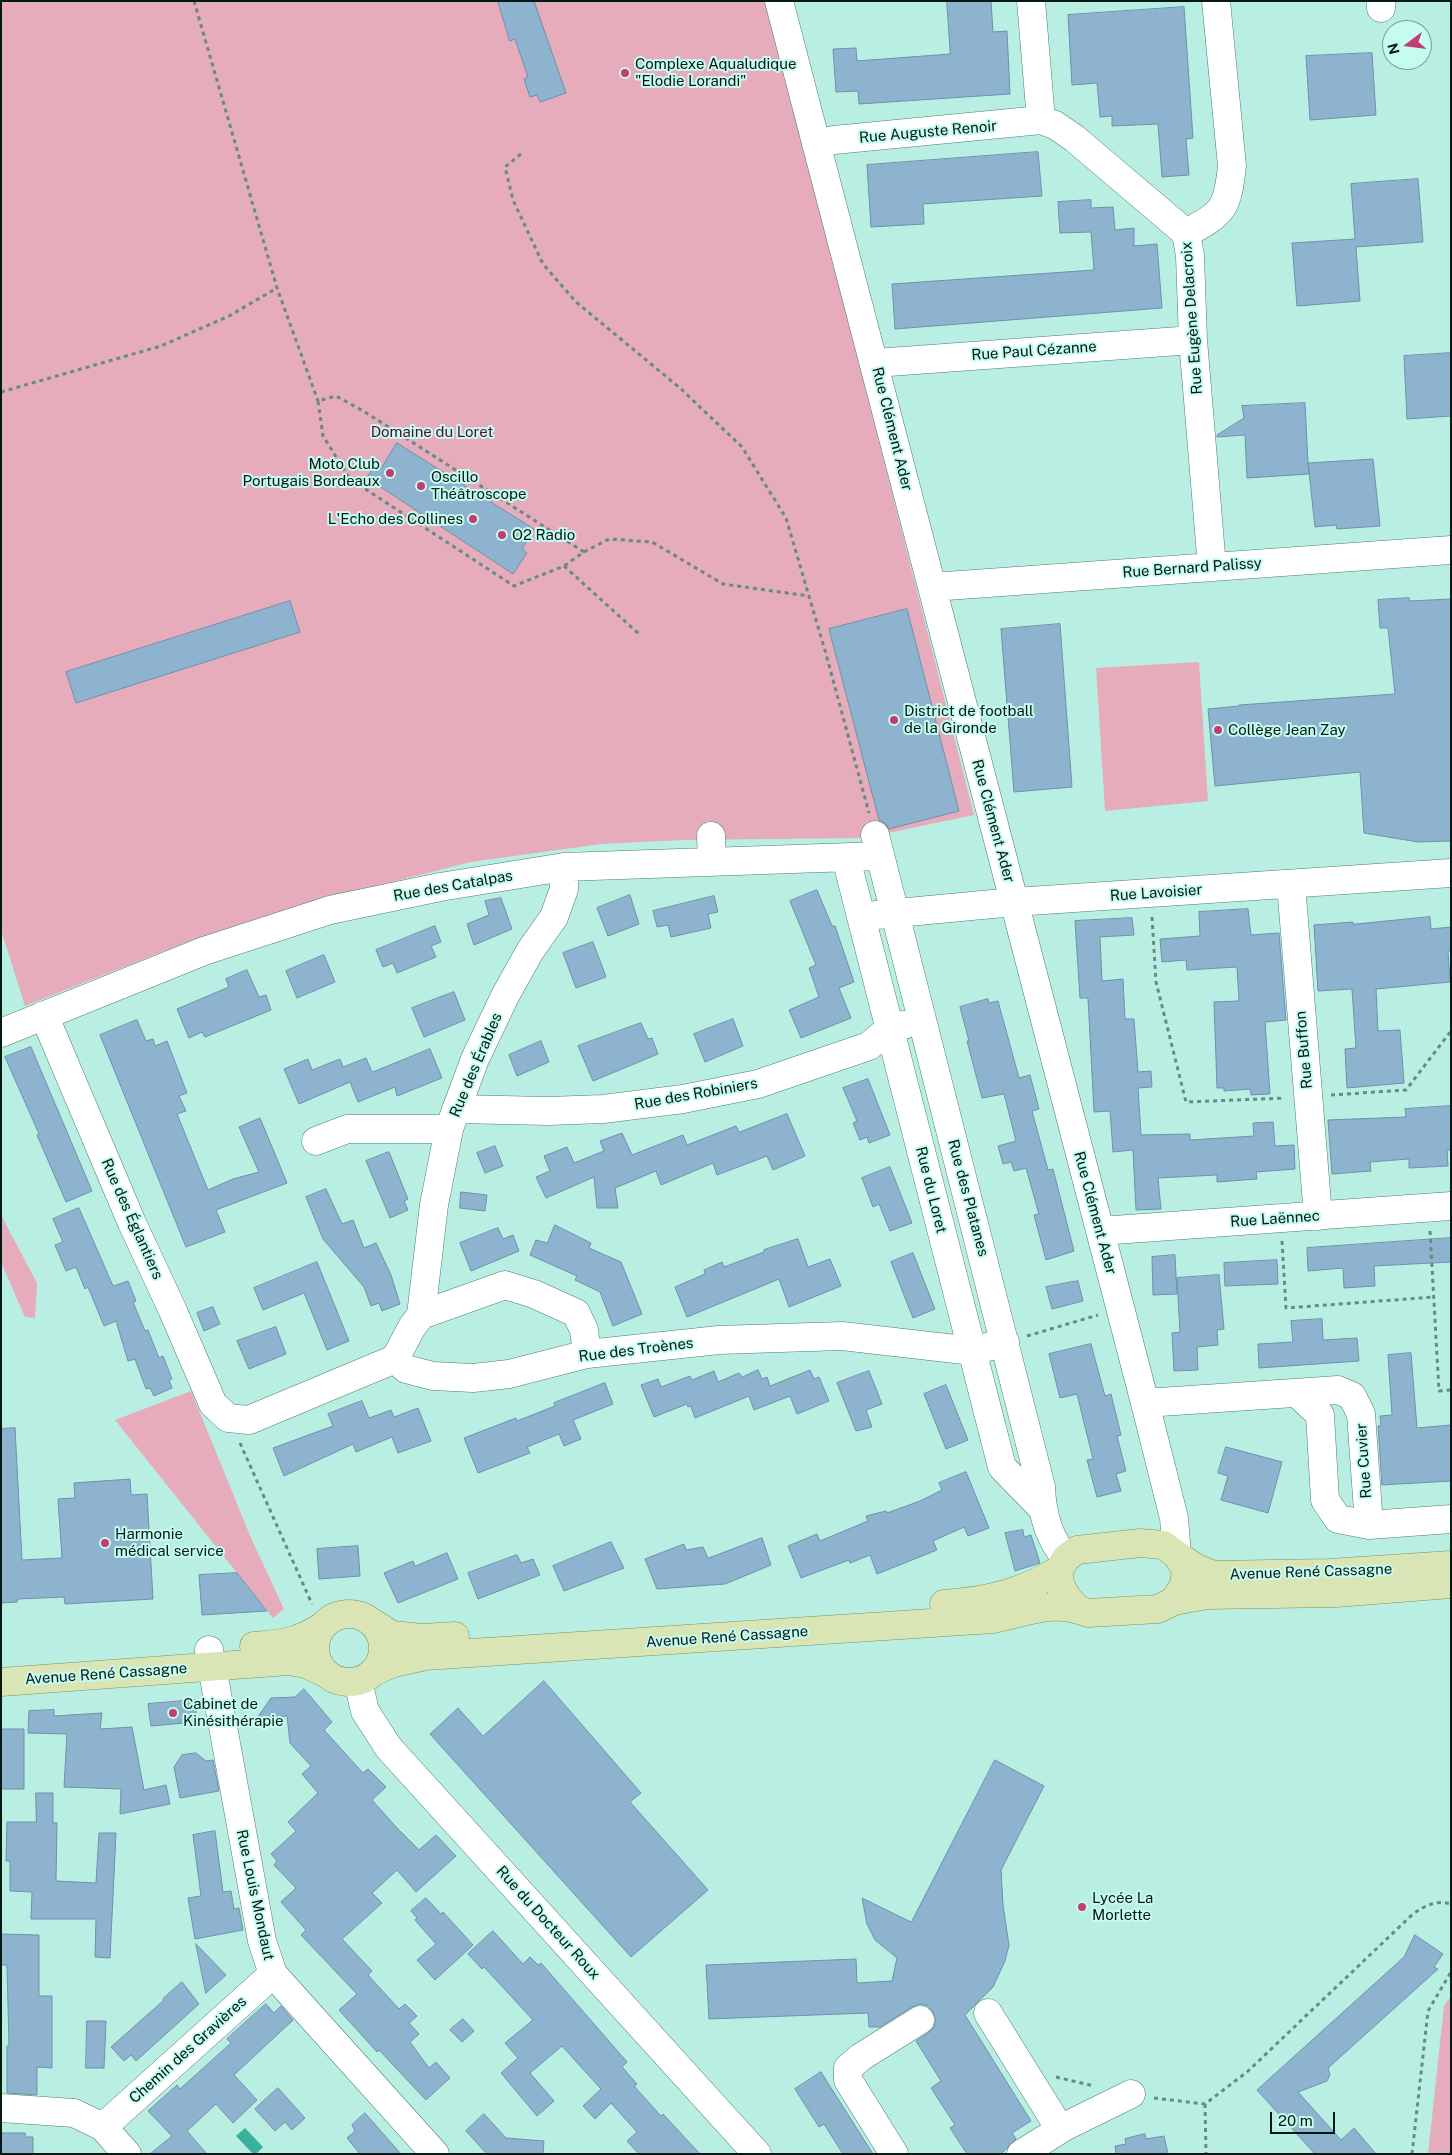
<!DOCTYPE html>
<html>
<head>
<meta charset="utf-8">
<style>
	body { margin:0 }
	#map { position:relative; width:1452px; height:2155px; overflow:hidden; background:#b9efe3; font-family:"Public Sans",sans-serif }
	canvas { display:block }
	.frame { position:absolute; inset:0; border:2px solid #041814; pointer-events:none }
	.north { position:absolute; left:1382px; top:20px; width:50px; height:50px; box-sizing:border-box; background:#c6fcf0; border:1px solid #78a198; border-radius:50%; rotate:255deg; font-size:14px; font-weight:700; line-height:20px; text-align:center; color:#041814 }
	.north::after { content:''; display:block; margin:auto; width:18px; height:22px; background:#c53b73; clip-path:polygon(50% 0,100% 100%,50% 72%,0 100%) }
	.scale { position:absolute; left:1270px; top:2112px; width:65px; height:22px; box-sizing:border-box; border:2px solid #041814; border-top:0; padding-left:6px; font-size:15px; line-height:18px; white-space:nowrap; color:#041814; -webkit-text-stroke:4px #c6fcf0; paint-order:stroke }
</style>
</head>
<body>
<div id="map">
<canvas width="1452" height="2155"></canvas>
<div class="frame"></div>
<div class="north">N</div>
<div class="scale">20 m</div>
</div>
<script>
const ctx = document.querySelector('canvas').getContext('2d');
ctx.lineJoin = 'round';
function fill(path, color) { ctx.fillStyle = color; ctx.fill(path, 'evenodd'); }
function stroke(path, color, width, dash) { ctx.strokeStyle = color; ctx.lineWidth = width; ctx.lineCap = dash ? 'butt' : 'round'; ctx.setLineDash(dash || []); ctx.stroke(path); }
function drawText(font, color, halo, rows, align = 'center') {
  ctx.font = font + ' "Public Sans",sans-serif'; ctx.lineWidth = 4; ctx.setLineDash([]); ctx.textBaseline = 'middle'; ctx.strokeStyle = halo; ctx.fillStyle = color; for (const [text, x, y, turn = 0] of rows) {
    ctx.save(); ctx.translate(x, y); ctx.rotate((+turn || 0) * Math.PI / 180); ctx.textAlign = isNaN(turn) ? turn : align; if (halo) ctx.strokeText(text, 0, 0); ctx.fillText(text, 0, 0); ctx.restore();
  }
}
const green = new Path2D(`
	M1 1H767L974 815 864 838 684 840 601 844 471 862 337 896 192 940 25 1006 1 930Z
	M1199 662 1208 801 1105 811 1096 668Z
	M1 1215 37 1283 35 1318 25 1317 1 1262Z
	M191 1391 251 1538 284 1609 273 1618 115 1420Z
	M1451 1996V2154H1428L1444 2006Z`);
const water = new Path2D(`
	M245 2128 263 2147 256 2154H253L236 2136Z`);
const building = new Path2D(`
	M498 1H534L566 93 540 102 537 95 530 97 524 79 528 77 515 39 510 41Z
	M947 1H991L993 32 1007 31 1010 94 859 104 858 91 836 92 833 49 856 48 857 61 950 54Z
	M1184 7 1193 138 1186 139 1189 175 1162 177 1158 124 1112 126V116L1100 117 1097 83 1072 85 1068 15Z
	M1372 53 1376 115 1310 120 1306 56Z
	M1038 152 1042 196 923 204 924 224 871 227 867 165Z
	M1418 179 1423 242 1356 247 1360 301 1297 306 1292 243 1355 239 1351 184Z
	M1091 200V208L1113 207 1115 230 1134 228V246L1157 244 1162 308 895 329 892 284 1094 270 1091 232 1060 233 1058 202Z
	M1451 353V416L1407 419 1404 356Z
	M1305 403 1308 463 1373 459 1380 526 1337 529 1336 525 1315 527 1308 463 1309 474 1247 478 1245 435 1217 437V435L1244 418 1242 406Z
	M397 443 534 529 522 549 527 553 513 574 367 478 375 464 381 468Z
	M1409 598V601L1451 599V841L1418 842 1364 833 1360 772 1215 786 1208 709 1239 706V705L1395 694 1388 628H1380L1378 600Z
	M290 601 300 632 76 703 66 672Z
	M907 609 959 811 889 829 886 824 879 820 829 629Z
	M1060 624 1072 787 1014 792 1001 629Z
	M817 890 832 926H835L854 982 839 988 851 1018 801 1038 789 1010 819 997 809 968 816 965 790 901Z
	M630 895 639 924 608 936 597 908Z
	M714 896 718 912 708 914 711 928 671 937 668 925 657 927 653 911Z
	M501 898 512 929 474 945 467 924 489 915 485 901Z
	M1248 909 1251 935 1279 933 1286 1020 1265 1022 1270 1094 1251 1095 1250 1089 1224 1091V1088H1217L1214 1002 1239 1001 1237 967 1187 970 1186 960 1162 962 1160 939 1200 936 1199 912Z
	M1430 917 1431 929 1451 927V951H1448L1450 982 1376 989 1378 1031 1400 1030 1404 1083 1347 1088 1345 1049 1356 1048 1352 989 1318 991 1314 925 1353 922V924Z
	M1132 918 1134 935 1100 937 1102 981 1123 979 1125 1019H1134L1138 1072 1151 1071 1152 1087 1138 1088 1141 1135 1190 1134V1140L1254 1136 1253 1123 1273 1122 1275 1146 1294 1145 1295 1169 1256 1172 1257 1179 1217 1182V1175L1158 1178 1161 1209 1136 1210 1133 1150 1113 1152 1110 1111 1094 1112 1088 998H1080L1075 921Z
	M435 926 441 942 431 946 436 957 397 973 393 963 383 967 376 950Z
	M593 942 606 977 576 988 563 953Z
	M324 955 335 982 297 998 286 971Z
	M247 970 259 997 266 995 271 1010 205 1037 202 1032 189 1038 177 1009 229 987 226 979Z
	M454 992 465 1020 424 1037 412 1008Z
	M988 999 989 1003 998 1001 1019 1078 1030 1075 1039 1109 1032 1111 1048 1170 1053 1169 1074 1251 1046 1260 1034 1215 1039 1214 1026 1168 1014 1171 1011 1162 1003 1164 998 1146 1016 1141 1004 1094 982 1098 967 1041H969L960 1007Z
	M733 1019 743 1046 705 1062 694 1034Z
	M137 1020 146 1041 153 1039 155 1046 167 1041 187 1093 179 1096 186 1111 177 1114 208 1190 233 1179 259 1172 239 1127 260 1118 287 1183 216 1210 225 1232 186 1247 100 1035Z
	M641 1023 648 1039 652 1038 658 1054 593 1081 578 1046Z
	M541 1041 549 1062 517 1076 509 1055Z
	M31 1047 92 1191 66 1202 37 1135 39 1134 5 1057Z
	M430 1049 442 1078 397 1096 395 1087 358 1102 350 1082 299 1104 284 1069 308 1059 312 1070 340 1059 343 1067 366 1058 372 1072Z
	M868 1079 890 1135 869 1143 867 1137 860 1140 853 1123 857 1121 843 1088Z
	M1451 1106V1150H1447L1448 1166 1409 1168V1159L1370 1162 1371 1171 1332 1174 1328 1120 1406 1117 1405 1109Z
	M787 1114 805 1156 773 1170 767 1156 717 1175 713 1163 661 1185 656 1171 615 1188 618 1208H597L594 1177 546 1198 536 1177 550 1171 544 1156 567 1147 574 1163 604 1151 600 1141 622 1133 632 1155 683 1135 687 1145 736 1126 739 1132Z
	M495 1146 503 1166 485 1173 477 1153Z
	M389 1152 408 1199 404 1201 408 1210 390 1218 366 1161Z
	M890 1167 912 1223 890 1231 879 1204 873 1207 862 1178Z
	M326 1189 342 1224 353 1220 364 1248 376 1243 391 1275 400 1304 382 1311 379 1303 371 1306 364 1287 323 1239 306 1197Z
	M461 1192 487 1195 485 1211 460 1208Z
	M79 1208 113 1286 128 1281 136 1301 133 1302 145 1331 148 1330 159 1358 163 1356 172 1379 169 1380 172 1388 154 1396 150 1388 146 1389 135 1359 128 1361 116 1321 104 1326 88 1287 85 1289 76 1267 66 1271 55 1245 63 1242 53 1219Z
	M555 1225 591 1243 589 1248 621 1262 642 1314 613 1326 600 1292 575 1280 577 1276 530 1255 536 1240 547 1243Z
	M498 1228 503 1239 513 1235 519 1251 471 1271 460 1243Z
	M1451 1238V1262L1374 1266 1375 1286 1344 1288 1343 1268 1308 1271 1307 1248Z
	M798 1239 808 1267 830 1259 841 1286 789 1307 779 1279 687 1317 675 1287 705 1274 704 1270 722 1262 724 1267 764 1252V1250Z
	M913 1253 935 1309 913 1318 891 1262Z
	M1175 1255 1177 1294 1153 1295 1152 1257Z
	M1277 1260 1278 1284 1225 1286 1224 1263Z
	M317 1262 349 1341 327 1350 304 1293 263 1310 254 1288Z
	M1219 1275 1224 1329 1217 1330 1218 1345 1197 1347 1198 1370 1174 1371 1172 1333 1180 1332 1177 1278Z
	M1078 1281 1083 1301 1052 1309 1046 1287Z
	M213 1307 220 1324 204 1331 197 1313Z
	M1322 1319 1323 1340 1357 1338 1359 1361 1259 1368 1258 1344 1293 1342 1291 1321Z
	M276 1327 286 1354 249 1369 237 1341Z
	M1091 1344 1105 1396 1111 1394 1121 1435 1117 1436 1126 1471 1116 1474 1121 1491 1097 1497 1087 1460 1093 1459 1077 1394 1060 1398 1049 1354Z
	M1411 1353 1417 1428 1451 1425V1481L1382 1485 1378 1426H1381L1380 1416 1392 1415 1388 1355Z
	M758 1370 762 1379 767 1377 770 1386 810 1370 814 1379 819 1377 829 1401 797 1414 790 1396 754 1410 749 1396 695 1418 691 1406 688 1407 687 1404 654 1417 641 1385 658 1379 661 1387 690 1376 692 1380 714 1371 718 1382 739 1373 742 1377Z
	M869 1371 882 1404 866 1410 872 1427 856 1431 837 1383Z
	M605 1383 613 1404 573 1420 581 1439 564 1446 559 1434 527 1447 530 1453 478 1473 464 1438 516 1418 517 1421 555 1406 554 1403Z
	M946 1385 968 1440 946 1449 924 1394Z
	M362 1401 369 1418 391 1410 394 1417 418 1408 431 1441 398 1453 392 1437 356 1452 353 1444 284 1476 273 1448 333 1426 328 1414Z
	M15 1428 22 1560 62 1558 58 1499 75 1498 74 1483 130 1479 131 1495 147 1494 153 1599 65 1604 64 1597 18 1599 17 1602 1 1603V1429Z
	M1226 1447 1282 1462 1268 1513 1221 1500 1228 1476 1218 1473Z
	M966 1472 989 1528 968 1536 964 1527 933 1541 937 1550 877 1574 870 1555 850 1563 849 1560 801 1578 788 1546 817 1534 820 1541 868 1521 866 1516 886 1511 887 1513 920 1501 942 1490 939 1483Z
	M1023 1530 1024 1537 1031 1535 1040 1563 1015 1571 1005 1533Z
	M762 1538 771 1565 725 1584 657 1589 645 1559 684 1544 686 1550 703 1547 708 1558Z
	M611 1542 624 1568 564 1591 553 1566Z
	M358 1546 360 1576 319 1579 317 1549Z
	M447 1553 458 1579 398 1603 384 1573 413 1561 415 1566Z
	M517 1555 521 1563 533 1559 540 1575 478 1599 468 1573Z
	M237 1573 267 1611 202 1615 199 1575Z
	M544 1681 641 1793 630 1802 708 1890 631 1957 430 1734 458 1708 483 1736Z
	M304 1689 332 1722 324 1730 363 1773 368 1769 386 1787 372 1800 397 1828 419 1850 436 1835 456 1856 416 1892 397 1870 372 1893 382 1903 342 1939 372 1971 368 1975 399 2009 405 2004 417 2016 409 2023 419 2034 410 2042 429 2068 436 2062 450 2078 426 2100 379 2050 377 2052 339 2010 357 1994 301 1935 306 1930 281 1902 296 1888 274 1865 277 1861 271 1854 296 1831 288 1822 318 1793 302 1774 311 1766 290 1743 287 1716 257 1718 271 1698 295 1697Z
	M195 1700 197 1722 151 1726 148 1704Z
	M54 1710V1716L102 1713 100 1729 132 1727 144 1790 166 1785 170 1804 120 1814 121 1789 64 1787 67 1734 28 1733 29 1711Z
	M1 1729H24V1789H1Z
	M196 1753 206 1761 213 1760 219 1791 180 1798 174 1767 182 1755Z
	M995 1760 1044 1786 1001 1870 1003 1905 1009 1945 1005 1961 993 1987 965 2015 1031 2121 1012 2133 1016 2139 1001 2154H967L950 2128 955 2125 931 2088 941 2081 916 2041 928 2033 934 2027 936 2019 933 2012 928 2006 920 2004 912 2007 880 2027H869L868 2013 709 2019 706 1965 856 1959 857 1983 892 1981 897 1958 875 1940 867 1924 862 1898 911 1922Z
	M36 1793H53V1823H57L56 1881 96 1883 99 1833H116L110 1958 95 1957 96 1919H31L32 1892 10 1891V1861H6L7 1822H36Z
	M215 1831 223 1892 231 1891 234 1909 239 1908 243 1930 195 1939 188 1898 201 1896 193 1835Z
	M426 1898 441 1914 443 1912 473 1945 435 1980 417 1960 436 1944 415 1920 417 1918 411 1911Z
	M493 1931 523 1964 530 1957 538 1965 541 1963 627 2062 622 2067 637 2084 634 2086 661 2116 663 2114 700 2154H639L627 2141 637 2132 611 2103 595 2119 583 2106 601 2089 562 2046 530 2073 554 2101 537 2116 501 2073 518 2058 505 2043 533 2020 484 1967 482 1969 468 1954Z
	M1 1934 39 1935V1996H52V2068L37 2067V2095L7 2093V2046H9L7 1965H1Z
	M1415 1935 1443 1954 1434 1967 1438 1969 1328 2068 1330 2075 1327 2081 1298 2092 1341 2140 1354 2128 1376 2154H1315L1257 2090 1404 1957Z
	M196 1944 226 1975 206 1993Z
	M182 1982 199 2004 136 2061 131 2055 124 2061 111 2047 164 2000 163 1999Z
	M266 2004 274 2013 281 2006 293 2020 234 2075 257 2100 233 2123 216 2104 187 2131 207 2154H150L172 2136 148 2111 177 2085 180 2089 231 2043 227 2039Z
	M463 2019 474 2031 462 2042 450 2030Z
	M87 2021H106L104 2068H86Z
	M821 2072 873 2154H843L824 2124 819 2127 795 2089Z
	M278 2088 305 2118 292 2130 285 2122 275 2131 255 2109Z
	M365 2113 401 2154H360L347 2138 355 2131 352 2125Z
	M484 2114 506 2138 544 2141 543 2154H487L466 2131Z
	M1 2133H25L26 2137H33V2154H1Z
	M1145 2134 1146 2139 1164 2136 1168 2154H1116L1115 2146 1126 2144 1125 2139Z`);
const path = new Path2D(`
	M194 1 277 288 318 401
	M521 154 505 167 513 200 543 264 576 302 680 388 742 447 786 518 826 654 869 813
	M1 392 161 346 229 316 277 288
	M584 552 365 412 336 396 318 401 323 436 350 479 514 586 564 566 584 552 609 539 652 542 723 584 809 596
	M564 566 639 634
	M1152 917 1156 982 1186 1102 1285 1098
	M1331 1095 1406 1090 1451 1031
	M1430 1231 1439 1391 1451 1390
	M1282 1241 1286 1308 1434 1297
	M1027 1336 1098 1315
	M240 1443 312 1604
	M1056 2077 1094 2086
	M1154 2098 1205 2104 1247 2072 1414 1913C1427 1905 1436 1900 1451 1904
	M1205 2104 1206 2154
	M1412 2154 1428 2011 1451 1972`);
const minor = new Path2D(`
	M779 1 1145 1403 1174 1518 1177 1555
	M1031 1 1041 120 1055 125 1074 138 1186 233
	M1381 1V8
	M816 144 834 140 1041 120
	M875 363 1193 340
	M1212 567 1193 340 1190 256 1186 233C1224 213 1227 209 1232 166L1216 1
	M932 587 1451 550
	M875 835 1041 1487C1042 1513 1048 1538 1066 1558
	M711 836 712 862
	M846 858 1002 1467 1042 1508
	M1291 884 1318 1216
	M876 915 1014 902 1451 873
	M44 1015 132 1223 173 1311 213 1404 228 1418 249 1420 395 1359 406 1369 433 1376 473 1378 509 1374 587 1354 719 1340 842 1336 973 1351 1005 1342
	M1 1033 204 951 330 910 440 887 564 867 880 856
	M456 1109 548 1111 603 1109 683 1099 758 1084 869 1046 890 1028 904 1025
	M316 1141 347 1129H449
	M1100 1231 1451 1206
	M421 1315 505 1285 534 1294 576 1313 584 1330 587 1354
	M395 1359 412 1327 421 1315 434 1205 449 1129 475 1059 505 996 530 951 554 917 564 889V867
	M1297 1393 1320 1415 1325 1500 1338 1519 1369 1525 1451 1519
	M1145 1403 1338 1390 1352 1396 1361 1414 1369 1525
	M209 1650 262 1941 273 1974 435 2154
	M358 1681 365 1711 388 1747 757 2154
	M988 2013 1060 2129
	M1 2108 74 2113 103 2127 127 2154
	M103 2127 273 1974
	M894 2154 848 2080V2068L861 2057 920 2020
	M1021 2154 1064 2127 1131 2094`);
const major = new Path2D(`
	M1177 1555 1196 1568 1214 1575 1329 1573 1451 1565
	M1174 1601 1208 1595 1336 1593 1451 1584
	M944 1604C987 1601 1022 1593 1059 1570
	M315 1648a34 34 0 1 1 68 0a34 34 0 1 1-68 0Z
	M370 1621 392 1635 422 1638 455 1636
	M254 1646C284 1643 297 1643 323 1626
	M375 1671 394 1663 425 1656 993 1619C1028 1612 1051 1599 1088 1613L1158 1609 1174 1601 1184 1585 1186 1570 1177 1555 1163 1545 1140 1543 1077 1550 1066 1558 1059 1570 1060 1585 1068 1599 1079 1610
	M1 1682 289 1661 306 1664 325 1673`);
const markers = [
	[625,73,5,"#c53b73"],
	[390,473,5,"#c53b73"],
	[421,486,5,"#c53b73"],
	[473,519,5,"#c53b73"],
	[502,535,5,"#c53b73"],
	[894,720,5,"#c53b73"],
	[1218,730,5,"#c53b73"],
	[105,1543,5,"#c53b73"],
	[173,1713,5,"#c53b73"],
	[1082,1907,5,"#c53b73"]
];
const poiNames = [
	["Complexe Aqualudique",635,64],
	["\"Elodie Lorandi\"",635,81],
	["Moto Club",380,464,"right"],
	["Portugais Bordeaux",380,481,"right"],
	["Oscillo",431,477],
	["Théâtroscope",431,494],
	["L'Echo des Collines",463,519,"right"],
	["O2 Radio",512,535],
	["District de football",904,711],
	["de la Gironde",904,728],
	["Collège Jean Zay",1228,730],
	["Harmonie",115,1534],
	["médical service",115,1551],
	["Cabinet de",183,1704],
	["Kinésithérapie",183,1721],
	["Lycée La",1092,1898],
	["Morlette",1092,1915]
];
const streetNames = [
	["Rue Auguste Renoir",928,132,-5],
	["Rue Eugène Delacroix",1192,318,-94],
	["Rue Paul Cézanne",1034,351,-4],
	["Rue Clément Ader",892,429,76],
	["Rue Bernard Palissy",1192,568,-4],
	["Rue Clément Ader",993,821,75],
	["Rue des Catalpas",453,886,-10],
	["Rue Lavoisier",1156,893,-4],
	["Rue Buffon",1304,1050,-95],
	["Rue des Érables",476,1065,-67],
	["Rue des Robiniers",696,1094,-10],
	["Rue du Loret",931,1190,76],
	["Rue des Platanes",968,1198,75],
	["Rue Clément Ader",1095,1213,75],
	["Rue des Églantiers",132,1219,66],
	["Rue Laënnec",1275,1219,-4],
	["Rue des Troènes",636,1350,-7],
	["Rue Cuvier",1364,1461,-94],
	["Avenue René Cassagne",1311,1572,-2],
	["Avenue René Cassagne",727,1637,-4],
	["Avenue René Cassagne",106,1674,-4],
	["Rue Louis Mondaut",255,1895,78],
	["Rue du Docteur Roux",548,1923,48],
	["Chemin des Gravières",188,2050,-42]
];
const parkNames = [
	["Domaine du Loret",432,432]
];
fill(green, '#e6acbc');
fill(water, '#38b09d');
fill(building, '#8db3ce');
stroke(building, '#6d91ac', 1);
stroke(minor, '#4b7d73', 29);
stroke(major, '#7e925c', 29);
stroke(path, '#658b83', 3, [4, 4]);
stroke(minor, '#fff', 28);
stroke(major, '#d9e5b5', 28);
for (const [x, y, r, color] of markers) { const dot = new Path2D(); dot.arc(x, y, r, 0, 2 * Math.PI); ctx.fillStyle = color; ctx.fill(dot); stroke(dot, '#c6fcf0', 2); }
drawText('15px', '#041814', '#c6fcf0', poiNames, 'left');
drawText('15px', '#041814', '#c6fcf0', streetNames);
drawText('15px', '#560a2c', '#c6fcf0', parkNames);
</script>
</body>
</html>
